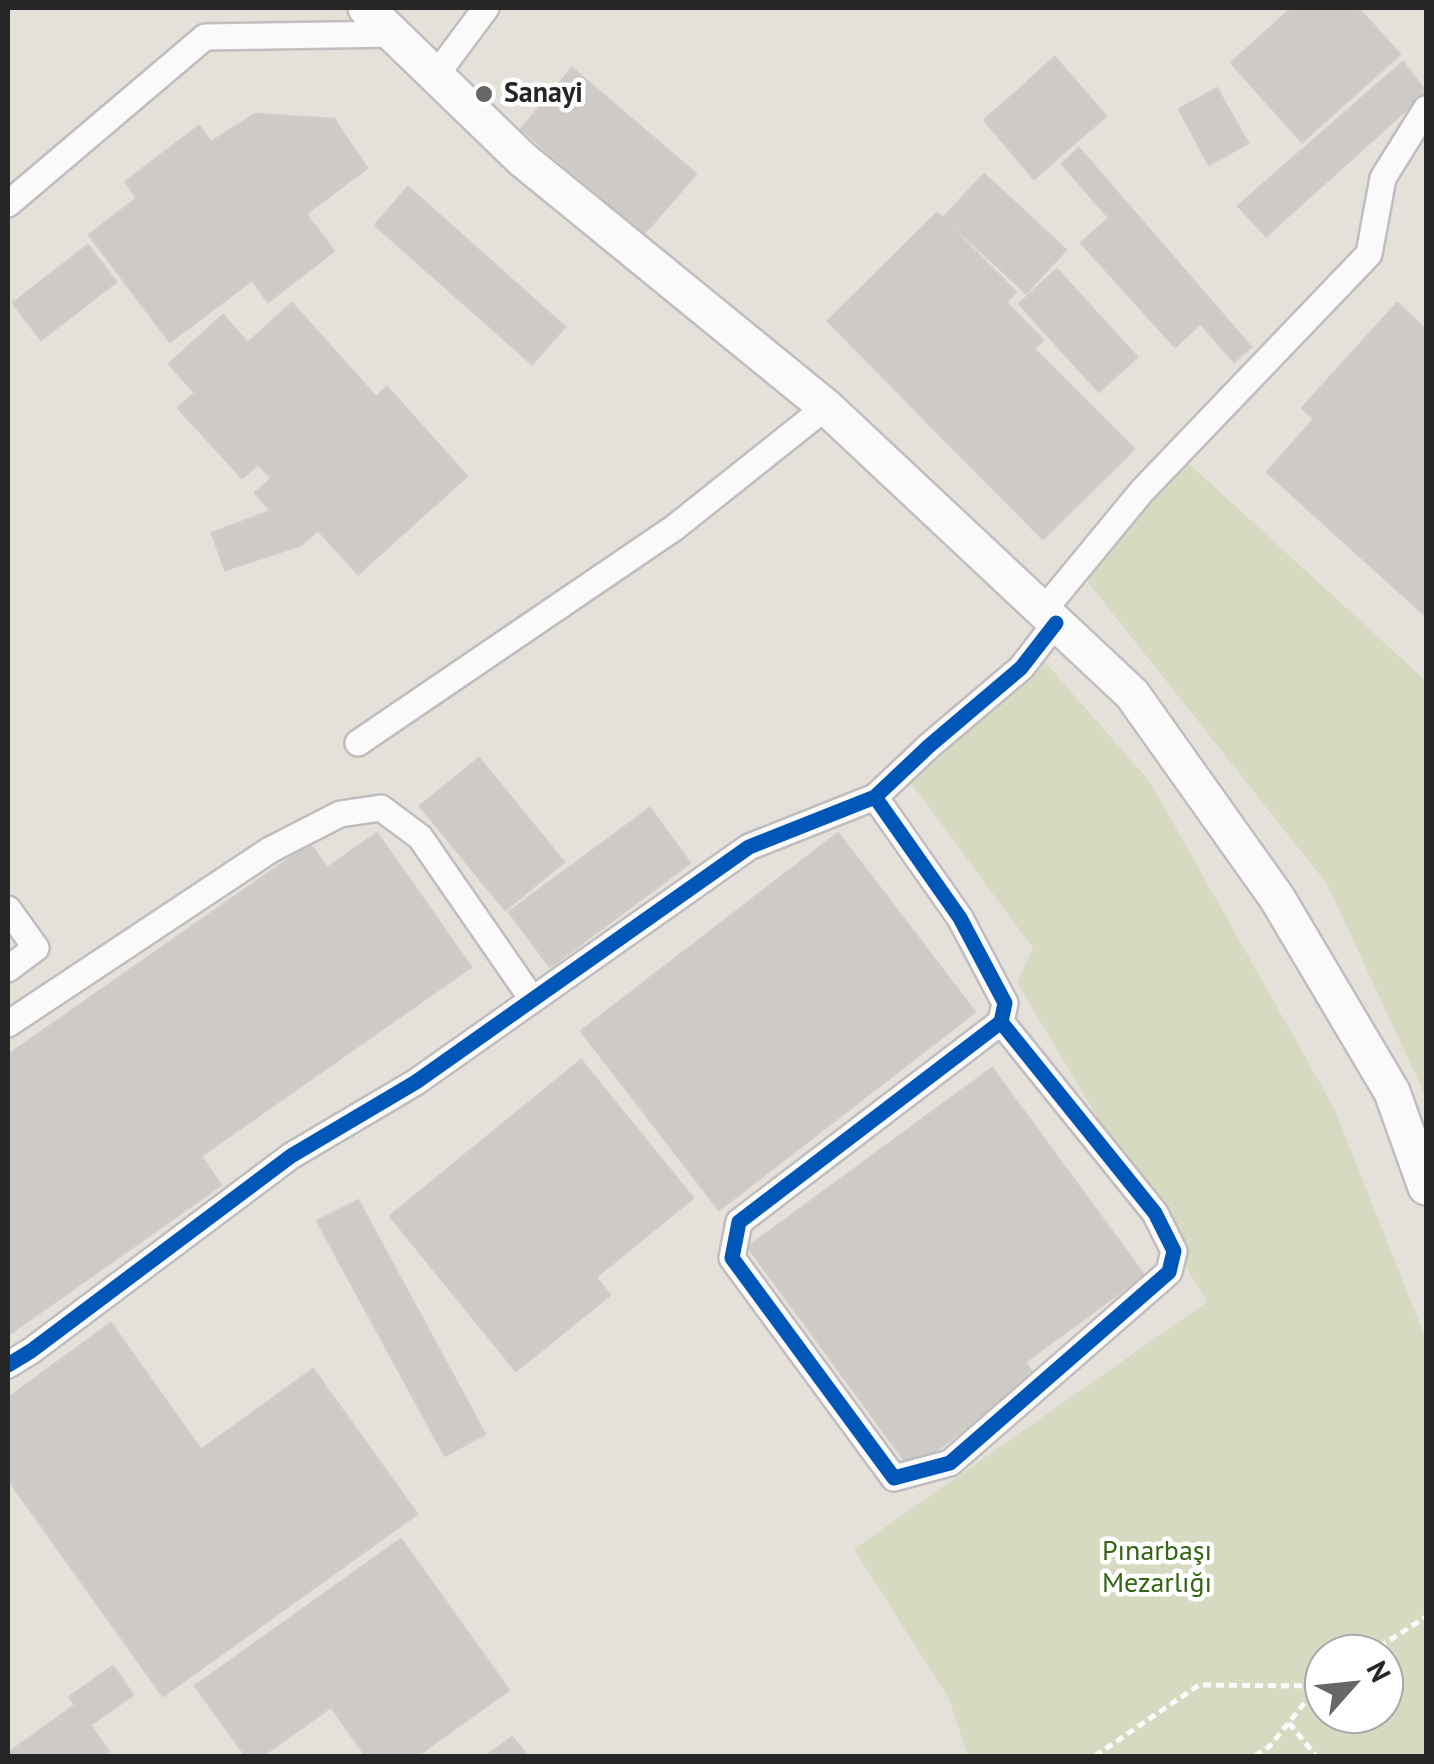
<!DOCTYPE html>
<html>
<head>
<meta charset="utf-8">
<style>
	body { margin:0 }
	#map { position:relative; width:1434px; height:1764px; overflow:hidden; background:#e6e0db; font-family:"PT Sans",sans-serif }
	canvas { display:block }
	.frame { position:absolute; inset:0; border:10px solid #262626; pointer-events:none }
	.north { position:absolute; left:1304px; top:1634px; width:100px; height:100px; box-sizing:border-box; background:#fff; border:2px solid #a8a8a8; border-radius:50%; rotate:63deg; font-size:28px; font-weight:700; line-height:40px; text-align:center; color:#262626 }
	.north::after { content:''; display:block; margin:auto; width:35px; height:45px; background:#696765; clip-path:polygon(50% 0,100% 100%,50% 72%,0 100%) }
</style>
</head>
<body>
<div id="map">
<canvas width="1434" height="1764"></canvas>
<div class="frame"></div>
<div class="north">N</div>
</div>
<script>
const ctx = document.querySelector('canvas').getContext('2d');
ctx.lineJoin = 'round';
function fill(path, color) { ctx.fillStyle = color; ctx.fill(path, 'evenodd'); }
function stroke(path, color, width, dash) { ctx.strokeStyle = color; ctx.lineWidth = width; ctx.lineCap = dash ? 'butt' : 'round'; ctx.setLineDash(dash || []); ctx.stroke(path); }
function drawText(font, color, halo, rows, align = 'center') {
  ctx.font = font + ' "PT Sans",sans-serif'; ctx.lineWidth = 9; ctx.setLineDash([]); ctx.textBaseline = 'middle'; ctx.strokeStyle = halo; ctx.fillStyle = color; for (const [text, x, y, turn = 0] of rows) {
    ctx.save(); ctx.translate(x, y); ctx.rotate((+turn || 0) * Math.PI / 180); ctx.textAlign = isNaN(turn) ? turn : align; if (halo) ctx.strokeText(text, 0, 0); ctx.fillText(text, 0, 0); ctx.restore();
  }
}
const cemetery = new Path2D(`
	M1186 461 1426 681V1097L1327 884 1080 572Z
	M1045 662 1150 782 1334 1108 1426 1339V1756H968L949 1699 854 1549 1207 1302 1017 982 1033 948 911 783ZM1324 1654H1384V1714H1324Z`);
const building = new Path2D(`
	M1292 8H1358L1400 54 1302 142 1231 63Z
	M1055 57 1106 116 1079 139 1028 81Z
	M1403 62 1426 92 1266 236 1238 206Z
	M572 68 696 174 644 234 521 129Z
	M1029 81 1079 139 1034 179 984 120Z
	M1217 88 1248 143 1209 165 1179 109Z
	M255 114 334 119 367 168 306 214 334 251 268 302 252 280 170 342 89 235 137 198 125 182 199 126 211 142Z
	M1079 148 1251 347 1234 362 1062 164Z
	M984 174 1066 250 1026 293 944 217Z
	M408 187 565 327 532 364 375 225Z
	M937 213 1016 292 1006 302 1043 340 944 439 828 321Z
	M1109 218 1200 324 1175 347 1081 243Z
	M88 245 116 282 41 340 13 303Z
	M1057 269 1137 357 1099 392 1019 304Z
	M292 303 376 397 387 387 467 476 358 574 318 530 301 545 225 570 212 533 271 511 255 493 272 478 258 464 242 478 178 408 195 393 169 364 223 315 248 343Z
	M1397 303 1426 330V521L1302 408Z
	M1034 349 1134 449 1043 539 944 439Z
	M1314 419 1410 507 1363 559 1267 472Z
	M1410 507 1426 522V616L1363 559Z
	M479 758 564 862 505 910 420 806Z
	M650 808 690 863 550 967 509 912Z
	M377 833 471 967 201 1156 221 1185 8 1335V1055L310 844 327 868Z
	M838 833 975 1012 719 1210 581 1031Z
	M581 1060 693 1198 596 1277 610 1295 516 1371 390 1216Z
	M992 1068 1144 1275 1025 1362 1036 1377 911 1469 748 1247Z
	M358 1200 485 1434 445 1456 317 1221Z
	M111 1323 201 1450 313 1369 417 1514 163 1696 8 1479V1398Z
	M401 1539 509 1690 417 1756H366L331 1707 262 1756H246L195 1686Z
	M113 1666 133 1695 90 1725 109 1752 103 1756H8V1753L75 1705 69 1697Z
	M512 1737 528 1756H486Z`);
const path = new Path2D(`
	M1368 1654 1426 1617
	M1289 1723 1316 1756
	M1095 1756 1199 1685 1318 1686 1324 1682
	M1255 1756 1270 1746 1318 1686`);
const minor = new Path2D(`
	M436 75 486 8
	M8 204 205 37 394 34
	M1043 611 1142 491 1369 254 1383 178 1426 109
	M358 743 674 528 826 407
	M875 797 960 918 1005 1003 1001 1022 739 1222 732 1258 894 1478 950 1463 1169 1272 1174 1251 1155 1213 1001 1022
	M8 909 36 948 8 969
	M8 1024 270 850 340 814 381 808 420 837 532 999
	M8 1365 31 1351 291 1156 416 1082 749 847 875 797 929 746 1021 668 1056 623`);
const secondary = new Path2D(`
	M366 8 522 159 826 407 1132 694 1277 898 1392 1092 1426 1187`);
const cycleway = new Path2D(`
	M875 797 960 918 1005 1003 1001 1022 739 1222 732 1258 894 1478 950 1463 1169 1272 1174 1251 1155 1213 1001 1022
	M8 1365 31 1351 291 1156 416 1082 749 847 875 797 929 746 1021 668 1056 623`);
const markers = [
	[484,94,10,"#696765"]
];
const poiNames = [
	["Sanayi",504,94]
];
const parkNames = [
	["Pınarbaşı",1157,1552],
	["Mezarlığı",1157,1584]
];
fill(cemetery, '#d5dac1');
fill(building, '#cecac6');
stroke(building, '#d1ccc7', 2.5);
stroke(minor, '#bfbdbd', 30);
stroke(secondary, '#bfbdbd', 40);
stroke(path, '#fbfafa', 5, [8, 5]);
stroke(minor, '#fbfafa', 25);
stroke(secondary, '#fbfafa', 35);
stroke(cycleway, '#0057b8', 15);
for (const [x, y, r, color] of markers) { const dot = new Path2D(); dot.arc(x, y, r, 0, 2 * Math.PI); ctx.fillStyle = color; ctx.fill(dot); stroke(dot, '#fff', 4); }
drawText('bold 28px', '#262626', '#fff', poiNames, 'left');
drawText('28px', '#326614', '#fff', parkNames);
</script>
</body>
</html>
